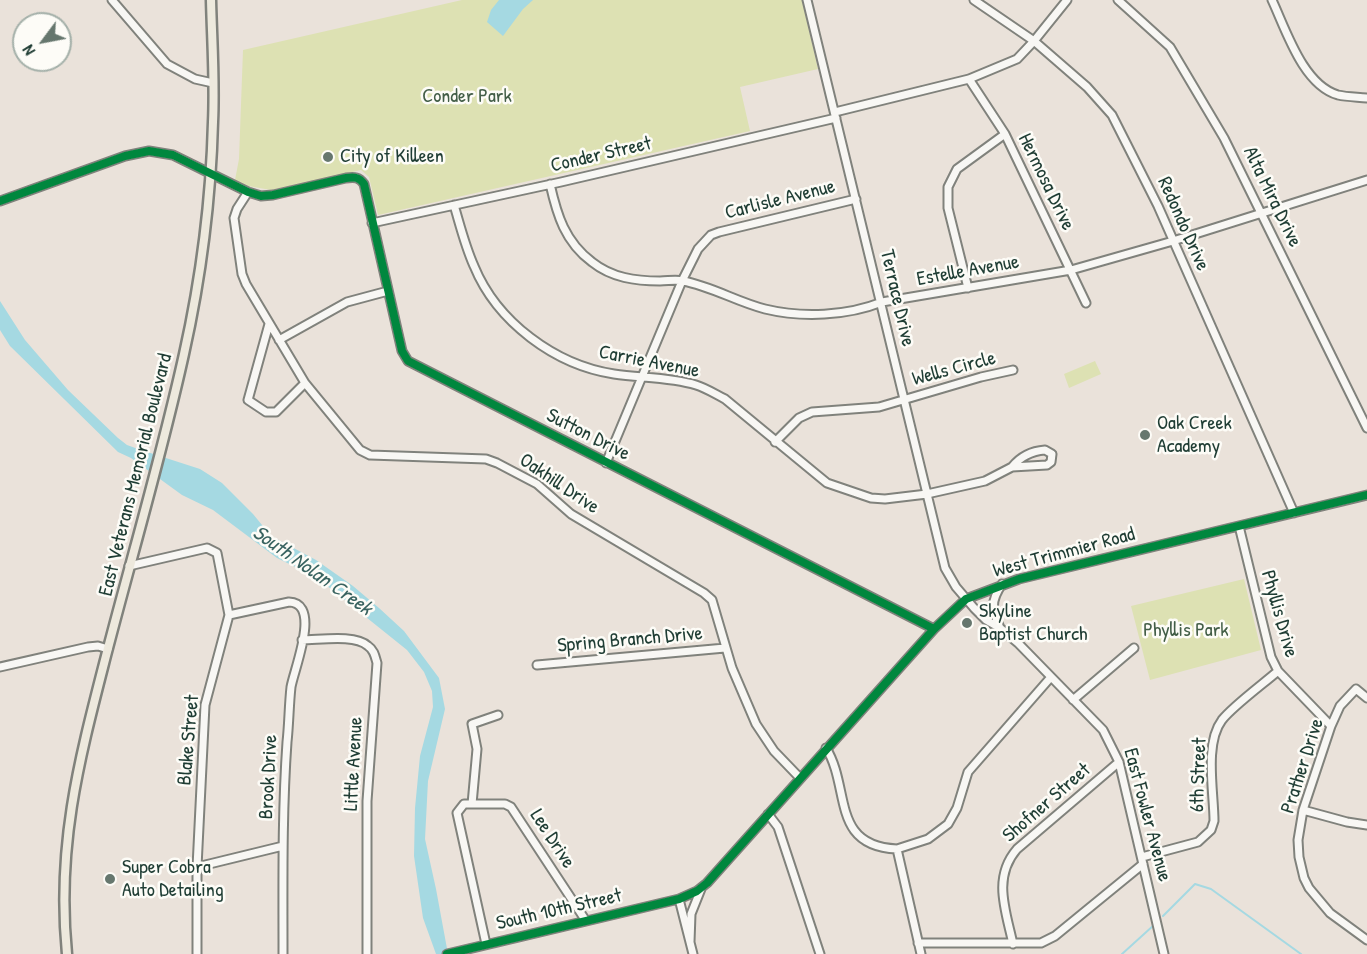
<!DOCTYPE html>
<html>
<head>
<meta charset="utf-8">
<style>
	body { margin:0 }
	#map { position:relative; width:1367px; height:954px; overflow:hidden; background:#eae2da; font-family:"Patrick Hand",sans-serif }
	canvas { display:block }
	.north { position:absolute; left:12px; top:12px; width:60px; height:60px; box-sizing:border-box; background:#fdfcf7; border:2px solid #a4b0a9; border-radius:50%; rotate:238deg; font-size:16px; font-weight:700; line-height:24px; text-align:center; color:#1f3d34 }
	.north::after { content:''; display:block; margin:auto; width:21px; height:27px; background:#66776e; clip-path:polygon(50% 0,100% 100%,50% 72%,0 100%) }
</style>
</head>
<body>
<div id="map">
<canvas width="1367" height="954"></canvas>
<div class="north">N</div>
</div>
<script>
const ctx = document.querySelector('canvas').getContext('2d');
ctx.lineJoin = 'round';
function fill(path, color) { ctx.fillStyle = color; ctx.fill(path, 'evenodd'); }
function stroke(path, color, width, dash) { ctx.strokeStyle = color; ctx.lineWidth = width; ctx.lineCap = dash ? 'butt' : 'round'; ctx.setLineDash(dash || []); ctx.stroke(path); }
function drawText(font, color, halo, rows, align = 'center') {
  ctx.font = font + ' "Patrick Hand",sans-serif'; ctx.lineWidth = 5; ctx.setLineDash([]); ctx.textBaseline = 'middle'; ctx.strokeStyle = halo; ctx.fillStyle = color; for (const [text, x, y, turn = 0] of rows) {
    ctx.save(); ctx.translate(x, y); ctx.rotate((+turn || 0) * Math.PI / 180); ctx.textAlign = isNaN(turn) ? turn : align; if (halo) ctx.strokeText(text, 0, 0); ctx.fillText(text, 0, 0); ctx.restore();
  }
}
const green = new Path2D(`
	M462 0H802L818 69 740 87 750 131 378 215 369 177 361 170 271 190 248 186 235 180 239 159 243 50Z
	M1095 361 1101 374 1069 388 1064 374Z
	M1244 579 1261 650 1150 680 1131 606Z`);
const water = new Path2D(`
	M499 0H533L523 9 503 36 487 22 491 10Z
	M0 301 25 340 68 390 118 438 127 445 138 449 200 469 222 483 253 514 271 536 316 560 353 586 379 608 404 631 439 678 445 709 428 781 425 839 436 889 448 954H436L423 918 414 856 415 808 420 756 433 707 432 691 424 672 407 650 316 577 277 558 213 510 182 495 131 458 118 452 10 346 0 330Z`);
const stream = new Path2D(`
	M1163 916 1195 884 1211 889 1301 954
	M1122 954 1154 925`);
const minor = new Path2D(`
	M112 0 167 64 195 79 213 83
	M807 0 945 568 956 587 974 608 986 620 1000 628 1018 643 1103 730 1119 762 1164 954
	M974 0 1034 41 1087 87 1112 115 1158 206 1294 513
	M1118 0 1170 47 1224 138 1367 428
	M1272 0C1286 30 1303 85 1338 95 1347 97 1358 97 1367 98
	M969 79 1005 134 1086 303
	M835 112 969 79 1017 59 1034 41 1067 0
	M550 184C557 215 565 242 592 262 612 278 636 281 660 281 668 281 676 279 683 281 711 286 737 302 765 309 802 318 847 316 882 302L1071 270 1173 241 1367 180
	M248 192 237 209 234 218 242 274 246 284 305 383 360 450 370 455 486 459 497 463 537 484 571 514 704 593 712 600 732 668 756 724 774 751 800 778
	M0 201 125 156 149 151 173 155 248 192 261 196 273 195 346 178C355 177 359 177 364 184L402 351 408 361 934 629
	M454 205C460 225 465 246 474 266 497 322 555 365 614 374 640 378 670 377 696 385 706 388 715 394 725 399L827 483 871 498 885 499 927 494 985 481 1012 467 1047 465 1051 462 1052 454 1045 450C1032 451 1020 457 1012 467
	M372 223 561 182 836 118
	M968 288 948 208V187L957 169 1005 134
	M269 324 248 400 266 412H276L305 383
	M279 340 347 302 388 291
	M775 442 799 418 812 412 879 407 981 377 1013 370
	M606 463 682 281 698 249 711 235 719 232 856 199
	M1239 526 1271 657 1278 671 1331 726
	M129 566 207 548 217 553 229 615 205 705 197 867V954
	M229 615 289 602C322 603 294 669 291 687 289 705 289 724 287 742 282 813 283 883 283 954
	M1000 628C992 609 990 602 1002 584
	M302 640C320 640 355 634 368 646 374 650 375 656 377 663L367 801V954
	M537 665 725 648
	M0 667 88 647 98 646 108 649
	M1367 698 1356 689 1340 706 1331 726 1303 810 1298 840 1299 857 1304 878 1309 888 1330 913 1367 940
	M1073 700 1134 648
	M826 748C851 788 830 846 897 849L921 954
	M472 804 477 749 472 724 498 715
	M1303 810 1347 822 1367 825
	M768 814 778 827 820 954
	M897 849 928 839 948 824 957 808 968 772 1051 677
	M1142 857 1198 842 1211 830 1214 821C1214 792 1204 744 1222 720 1233 706 1263 684 1278 671
	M197 867 283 846
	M679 899 693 954
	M690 942 691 914 701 889
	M918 943H1041L1055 936 1143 864
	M486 944 457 813 464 804H505L511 807 586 921
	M1013 944C1006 911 992 878 1017 849L1119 762
	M447 954 679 899 697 891 707 883 934 629 966 599 1019 579 1367 495`);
const major = new Path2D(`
	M67 954C56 844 80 757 107 652 133 552 162 454 184 354 201 278 211 200 213 122 215 81 212 41 211 0`);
const cycleway = new Path2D(`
	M0 201 125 156 149 151 173 155 248 192 261 196 273 195 346 178C355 177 359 177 364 184L402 351 408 361 934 629
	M447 954 679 899 697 891 707 883 934 629 966 599 1019 579 1367 495`);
const markers = [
	[328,157,6,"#66776e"],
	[1145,435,6,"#66776e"],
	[967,623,6,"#66776e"],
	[110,879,6,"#66776e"]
];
const parkNames = [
	["Conder Park",467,97],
	["Phyllis Park",1186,631]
];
const streetNames = [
	["Conder Street",601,155,-13],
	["Hermosa Drive",1046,182,64],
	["Alta Mira Drive",1272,197,64],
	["Carlisle Avenue",780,200,-14],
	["Redondo Drive",1183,224,66],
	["Estelle Avenue",968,271,-10],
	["Terrace Drive",897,298,77],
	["Carrie Avenue",649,362,11],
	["Wells Circle",954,369,-15],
	["Sutton Drive",588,435,27],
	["East Veterans Memorial Boulevard",136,475,-76],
	["Oakhill Drive",559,484,34],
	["West Trimmier Road",1064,553,-15],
	["Phyllis Drive",1279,614,74],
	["Spring Branch Drive",630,640,-5],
	["Blake Street",189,740,-85],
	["Little Avenue",354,764,-87],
	["Prather Drive",1303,766,-72],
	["6th Street",1199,775,-88],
	["Brook Drive",269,777,-87],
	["Shofner Street",1047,803,-41],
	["East Fowler Avenue",1147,815,75],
	["Lee Drive",552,839,57],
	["South 10th Street",559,910,-13]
];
const poiNames = [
	["City of Killeen",340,157],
	["Oak Creek",1157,424],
	["Academy",1157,447],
	["Skyline",979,612],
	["Baptist Church",979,635],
	["Super Cobra",122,868],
	["Auto Detailing",122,891]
];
const waterNames = [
	["South Nolan Creek",312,571,35]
];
fill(green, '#dde1b3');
fill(water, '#a5d9e2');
stroke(stream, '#a5d9e2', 2);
stroke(minor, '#80827c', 11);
stroke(major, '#80827c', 13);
stroke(minor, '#f8f7f4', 7);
stroke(major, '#ede9dd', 8);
stroke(cycleway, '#00873e', 8);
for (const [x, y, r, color] of markers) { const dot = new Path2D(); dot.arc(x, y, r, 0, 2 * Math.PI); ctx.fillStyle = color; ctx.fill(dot); stroke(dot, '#fdfcf7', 2); }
drawText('20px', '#435e47', '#fdfcf7', parkNames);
drawText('20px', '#1f3d34', '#fdfcf7', streetNames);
drawText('20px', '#1f3d34', '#fdfcf7', poiNames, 'left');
drawText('italic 21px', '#396360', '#fdfcf7', waterNames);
</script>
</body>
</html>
